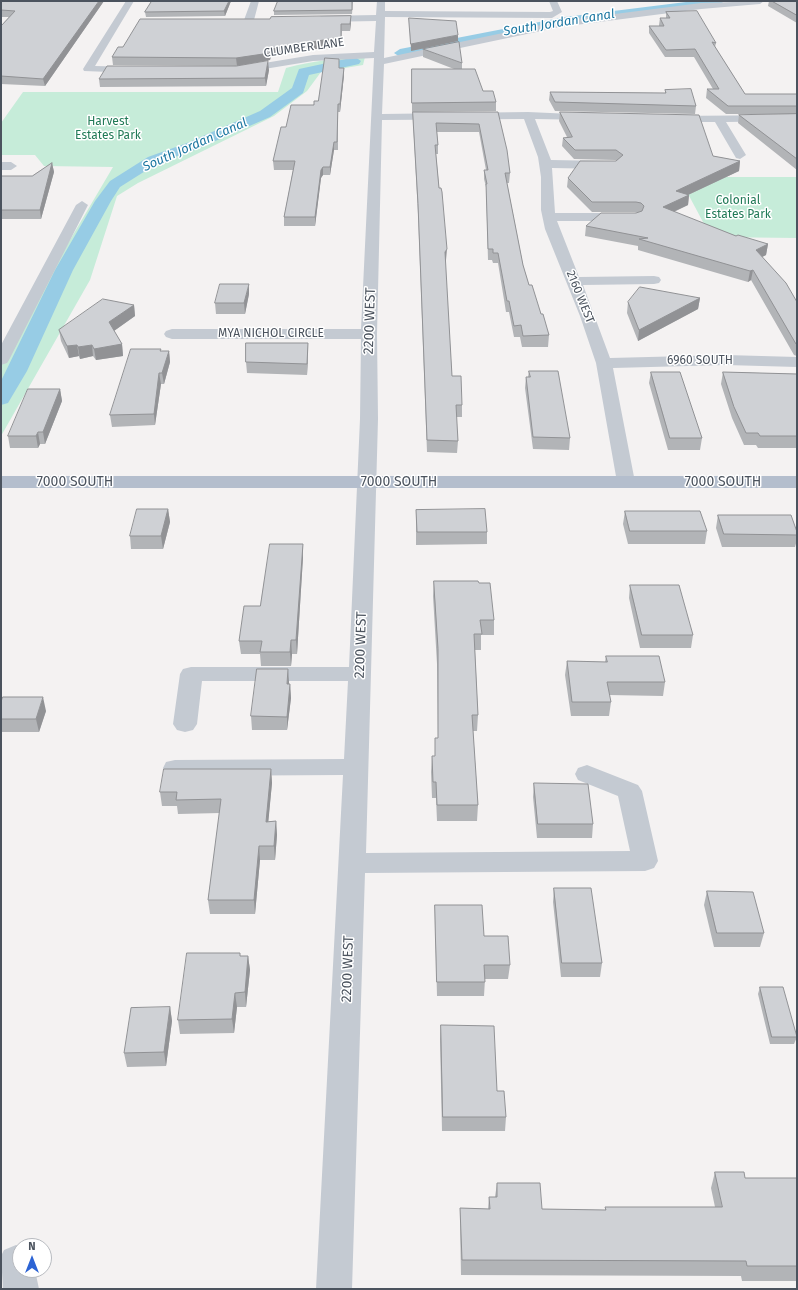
<!DOCTYPE html>
<html>
<head>
<meta charset="utf-8">
<style>
	body { margin:0 }
	#map { position:relative; width:798px; height:1290px; overflow:hidden; background:#f4f2f2; font-family:"Fira Sans",sans-serif }
	canvas { display:block }
	.frame { position:absolute; inset:0; border:2px solid #4b535e; pointer-events:none }
	.north { position:absolute; left:12px; top:1238px; width:40px; height:40px; box-sizing:border-box; background:#fff; border:1px solid #b7babf; border-radius:50%; rotate:0deg; font-size:11px; font-weight:700; line-height:16px; text-align:center; color:#4b535e }
	.north::after { content:''; display:block; margin:auto; width:14px; height:18px; background:#2c63d4; clip-path:polygon(50% 0,100% 100%,50% 72%,0 100%) }
</style>
</head>
<body>
<div id="map">
<canvas width="798" height="1290"></canvas>
<div class="frame"></div>
<div class="north">N</div>
</div>
<script>
const ctx = document.querySelector('canvas').getContext('2d');
ctx.lineJoin = 'round';
function fill(path, color) { ctx.fillStyle = color; ctx.fill(path, 'evenodd'); }
function stroke(path, color, width, dash) { ctx.strokeStyle = color; ctx.lineWidth = width; ctx.lineCap = dash ? 'butt' : 'round'; ctx.setLineDash(dash || []); ctx.stroke(path); }
function drawText(font, color, halo, rows, align = 'center') {
  ctx.font = font + ' "Fira Sans",sans-serif'; ctx.lineWidth = 3; ctx.setLineDash([]); ctx.textBaseline = 'middle'; ctx.strokeStyle = halo; ctx.fillStyle = color; for (const [text, x, y, turn = 0] of rows) {
    ctx.save(); ctx.translate(x, y); ctx.rotate((+turn || 0) * Math.PI / 180); ctx.textAlign = isNaN(turn) ? turn : align; if (halo) ctx.strokeText(text, 0, 0); ctx.fillText(text, 0, 0); ctx.restore();
  }
}
const green = new Path2D(`
	M365 57 363 65 321 72 307 91 274 116 138 183 117 196 90 280 1 436V364L44 284 113 167 44 166 35 155H1V123L23 92H278L286 68C312 61 338 58 365 57Z
	M679 177H797V238L711 237Z`);
const canal = new Path2D(`
	M694 1H725L720 4 565 23 400 57 394 53 400 49 565 17Z
	M355 57 361 61 359 64 309 75 303 93 270 117 197 149 158 163 120 187 111 201 73 270 27 371 8 403 1 405V381L55 270 95 201 110 181 148 157 187 143 260 111 292 88 299 69Z`);
const minor = new Path2D(`
	M126 1H134L95 66 135 67 140 70 135 73 84 71 83 69Z
	M251 1H259L254 20 249 23 244 20Z
	M377 1H385V11L550 12 553 11 549 1H557L562 12 552 18 385 17 384 58 560 21 701 3 764 1 760 4 701 9 560 27 384 64 382 114 528 112 594 115 596 117 594 119 590 120 535 119 551 160 606 161 612 165 606 169 552 168 555 213H626L631 214 633 217 631 220 626 221H557L579 277 654 276 659 277 661 280 659 283 654 284 583 285 610 358 726 355 797 357V367L726 365 613 368 635 482 633 486 626 488 619 486 617 482 596 363 580 316 545 229 541 210V177L538 157 524 119 382 120 377 334 378 419 366 853 630 851 618 796 578 780 575 774 578 768 587 765 638 785 642 791 658 861 654 868 645 871 365 873 352 1289H316L343 775 175 776 166 774 163 768 166 762 175 760 344 759 348 681H202L197 724 193 730 185 732 177 730 173 724 180 674 183 669 191 667H349L360 419 361 339H172L166 337 164 334 166 331 172 329H361L374 58 313 61 240 73 235 70 240 67 313 55 374 52 376 21 321 22 316 19 321 16 376 15Z
	M797 115V121L726 122 746 155 740 159 736 158 715 122H671L665 119 671 116Z
	M1 162H11L17 166 11 170H1Z
	M82 201 88 205 9 360 7 363 1 365V345L76 205Z
	M16 1245 20 1247V1270H35L39 1289H3L1 1256 4 1250Z`);
const major = new Path2D(`
	M1 476H797V488H1Z`);
const wall = new Path2D(`
	M1 1H104L45 86 1 84V26L9 17H1Z
	M152 1H231L225 16 146 17 145 12Z
	M278 1H353L352 14 274 15V11Z
	M769 1H797V23L768 6Z
	M666 12 716 43 715 47 745 94H797V114H726L706 98 707 89H713L694 57H665L649 33V26H659V25L660 18H666Z
	M351 16 350 31H342L341 45 271 56 270 60 237 66 113 65 112 57 123 47 270 19Z
	M409 18 458 41 411 51Z
	M423 49 462 63V69L483 91 496 102V111L412 112V69H454L423 57Z
	M236 66 269 70 266 86 100 87 99 79Z
	M339 68H344V75L340 112H338V150H334L330 175H323L321 178 315 226H284V217L293 170H274L273 161 286 127 318 101Z
	M665 90 696 106 695 114 555 111 549 100 550 92 665 93Z
	M413 112H498L510 173 509 183H507L523 265 529 285 541 314 549 335 548 347H522L520 337H514L509 312H506L498 263H493L492 260H488L486 187 484 179V170H486L479 132H437L438 145V154H436L446 260 445 261 452 376 462 405V417H456L458 441 457 453 427 452 418 214 413 121Z
	M560 112 713 156 740 161 739 171 688 195H689L688 205 674 212 736 236 768 244 766 255 762 257 797 302V356L794 355 751 280 748 282 638 250V246L585 236 586 226 638 212H592L567 187 568 178 617 161 615 160 574 159 562 146 563 138 567 137 559 121Z
	M797 114V170L738 123 739 115Z
	M52 163 54 172 41 219H1V176H32Z
	M249 294 245 314H216L215 303Z
	M700 298 698 309 638 341 627 313 628 302Z
	M134 305 135 316 114 331 122 344 123 356 96 360 93 356 80 359 79 356 69 358 61 341 59 330Z
	M308 343V354L307 375 247 373 246 362Z
	M161 351H169L170 362 164 384H161L155 425 112 427 110 415Z
	M529 371 570 438 569 450 533 449 525 388 526 377H528Z
	M651 372 702 438 700 450H668L649 383Z
	M723 372 797 374V448H758L756 445H744L732 418 721 384Z
	M60 389 62 401 45 444H40L38 448H10L8 436Z
	M168 509 170 522 163 549H131L130 536Z
	M416 510 487 532V544L416 545Z
	M625 511 707 531 705 544H628L623 524Z
	M718 515 797 532V540L795 547H722L716 528Z
	M303 544V557L297 654H292L291 666H261L260 654H241L239 641 260 606Z
	M434 581 494 620V635H481V650H475L478 715 477 731H473L478 805 477 821H437L436 798H432L431 772 432 756H435V738H438L437 664 433 596Z
	M630 585 693 635 691 648H640L629 598Z
	M606 656 665 682 663 696 609 695 611 702 609 716H571L565 675 567 661 605 662Z
	M289 682V684H290L291 698 287 730H252L251 716Z
	M1 702 46 711 39 732H1Z
	M271 769 272 783 268 822 276 821 277 835 275 860H260L255 914H210L208 900 220 813 178 814 177 806H162L160 792Z
	M534 783 593 824 592 838H537L533 797Z
	M554 888 602 963 600 977H561L553 902Z
	M707 891 764 933 760 947H714L704 905Z
	M435 905 484 936 510 965 508 979H485L484 996H437L435 919Z
	M240 956H248L250 970 246 1007H237L234 1033 180 1034 178 1020Z
	M760 987 797 1037 794 1044H770L758 994Z
	M170 1007 172 1021 166 1066 127 1067 124 1053Z
	M441 1025 497 1091 506 1117 505 1131H442L440 1039Z
	M715 1172 745 1178H797V1281H742L741 1276 461 1275 460 1223V1208L488 1209 489 1197H495L497 1183 542 1209 605 1210V1207H715L711 1188Z`);
const shadedWall = new Path2D(`
	M99 1H104L45 86 43 79Z
	M229 1H231L225 16 224 11Z
	M351 16V23L350 31V24Z
	M341 24V45L271 56 270 60 237 66 236 58 271 49Z
	M458 35V41L411 51V44Z
	M268 61 269 70 266 86 265 78Z
	M344 68V75L340 112V104Z
	M334 142V150L330 175V167Z
	M740 161 739 171 675 201 676 191Z
	M52 163 54 172 41 219 40 210Z
	M323 167V175L321 178 315 226V217L321 170Z
	M689 195 688 205 662 217 663 207Z
	M768 244 766 255 754 261 756 250Z
	M447 249 446 260 445 263V252Z
	M753 270 751 280 748 282 750 271Z
	M249 284V294L245 314 244 303Z
	M700 298 698 309 638 341 639 330Z
	M134 305 135 316 111 333 109 322Z
	M308 343V354L307 375V364Z
	M122 344 123 356 96 360 94 349Z
	M77 345 79 356 69 358 67 346Z
	M92 345 93 356 80 359 78 347Z
	M169 351 170 362 164 384 162 373Z
	M159 373 161 384 155 425 154 414Z
	M60 389 62 401 45 444 43 432Z
	M38 432 40 444 38 448 36 436Z
	M168 509 170 522 163 549 161 536Z
	M303 544V557L297 654 296 640Z
	M291 640 292 654 291 666 290 652Z
	M288 669 289 682 288 698 287 684Z
	M290 684 291 698 287 730V717Z
	M43 697 46 711 39 732 36 719Z
	M271 769 272 783 267 836 266 822Z
	M276 821 277 835 275 860 274 846Z
	M259 846 260 860 255 914 254 900Z
	M248 956 250 970 246 1007 245 992Z
	M235 993 237 1007 234 1033 232 1019Z
	M170 1007 172 1021 166 1066 164 1052Z`);
const building = new Path2D(`
	M1 1H99L43 79 1 76V26L15 11 1 10Z
	M152 1H229L224 11 145 12Z
	M278 1H352V10L274 11Z
	M772 1H797V15Z
	M697 11 716 43 712 42 745 94H797V106H728L707 89H719L695 49 666 50 649 26H664L660 18H670L666 12Z
	M351 16 350 24H341V37L271 49 270 53 236 58 112 57 118 47H123L140 19H270L271 17Z
	M409 18 456 21 458 35 411 44Z
	M459 42 462 63 423 49Z
	M325 58 339 59V68H344L340 104H338L337 142H334L330 167H323L321 170 315 217H284L295 161H273L281 127H286L291 105H314V101H318Z
	M268 61 265 78 99 79 107 66H236Z
	M412 69H475L483 91H493L496 102 412 103Z
	M691 89 696 106 555 102 550 92 666 93 665 90Z
	M413 112H498L507 150 510 173H505L523 265 529 285H532L541 314H543L549 335 523 336 521 325 514 326 509 301H507L498 253H493V249H488L486 184H487L484 170H488L479 124 436 123 438 145H435L439 188H441L442 192 447 249 445 252 452 376H461L462 405H456L458 441 427 440 418 204Z
	M560 112 699 115 713 156 740 161 676 191 689 195 663 207 736 236 738 235 768 244 756 250 786 283 797 302V344H796L753 270 750 271 639 239 648 238 586 226 601 213H636L642 211 644 206 641 203 636 202H592L568 178 580 161H616L623 155 616 150H575L563 138 572 137Z
	M797 114V159L739 115Z
	M52 163 40 210H1V176H32Z
	M220 284H249L244 303H215Z
	M640 287 700 298 639 330 628 302Z
	M103 299 134 305 109 322 122 344 94 349 92 345 78 347 77 345 67 346 59 330Z
	M246 343H308L307 364 246 362Z
	M131 349H161L160 351H169L162 373H159L154 414 110 415Z
	M529 371H558L570 438 533 437 526 377H530Z
	M651 372H680L702 438H670Z
	M723 372 797 374V436H760L758 433H746L734 407Z
	M28 389H60L43 432H38L36 436H8Z
	M137 509H168L161 536H130Z
	M485 509 487 532H417L416 510Z
	M625 511H700L707 531H630Z
	M718 515H791L797 532V535L724 534Z
	M270 544H303L296 640H291L290 652H260L262 641H239L244 606H260Z
	M434 581H478L479 583H490L494 620H480L482 634H474L478 715H472L478 805H437L436 782H433L432 756H435V738H438V649Z
	M630 585H679L693 635H642Z
	M606 656H659L665 682H607L611 702H572L567 661 607 662Z
	M257 669H288L287 684H290L287 717 251 716Z
	M3 697H43L36 719H1V702Z
	M164 769H271L266 822 276 821 274 846H259L254 900H208L221 799 176 800 177 792H160Z
	M534 783 588 784 593 824H538Z
	M554 888H591L602 963H562Z
	M707 891 753 892 764 933H717Z
	M435 905H482L484 936H508L510 965H484L485 982H437Z
	M187 953H240V956H248L245 992 235 993 232 1019 178 1020Z
	M760 987H783L797 1037H772Z
	M170 1007 164 1052 124 1053 131 1008Z
	M441 1025 494 1026 497 1091H504L506 1117H443Z
	M715 1172H744L745 1178H797V1266H747L746 1261 462 1260 460 1208 490 1209 489 1197H497V1183H540L542 1209 606 1210 605 1207H722Z`);
const farStreetnames = [
	["CLUMBER LANE",304,48,-8],
	["2160 WEST",580,297,68],
	["MYA NICHOL CIRCLE",271,334],
	["6960 SOUTH",700,361]
];
const farParknames = [
	["Harvest",108,122],
	["Estates Park",108,136],
	["Colonial",738,201],
	["Estates Park",738,215]
];
const farWaternames = [
	["South Jordan Canal",559,23,-9],
	["South Jordan Canal",195,145,-24]
];
const streetNames = [
	["2200 WEST",370,321,-88],
	["7000 SOUTH",75,482],
	["7000 SOUTH",399,482],
	["7000 SOUTH",723,482],
	["2200 WEST",361,645,-88],
	["2200 WEST",348,969,-88]
];
fill(green, '#c6ecd9');
fill(canal, '#97cce5');
fill(minor, '#c4cad2');
fill(major, '#b4becd');
fill(wall, '#b2b4b7');
fill(shadedWall, '#919295');
fill(building, '#cfd1d5');
stroke(building, '#919295', 1);
drawText('12px', '#4b535e', '#fff', farStreetnames);
drawText('12px', '#217a57', '#fff', farParknames);
drawText('italic 13px', '#1b76a1', '#fff', farWaternames);
drawText('14px', '#4b535e', '#fff', streetNames);
</script>
</body>
</html>
